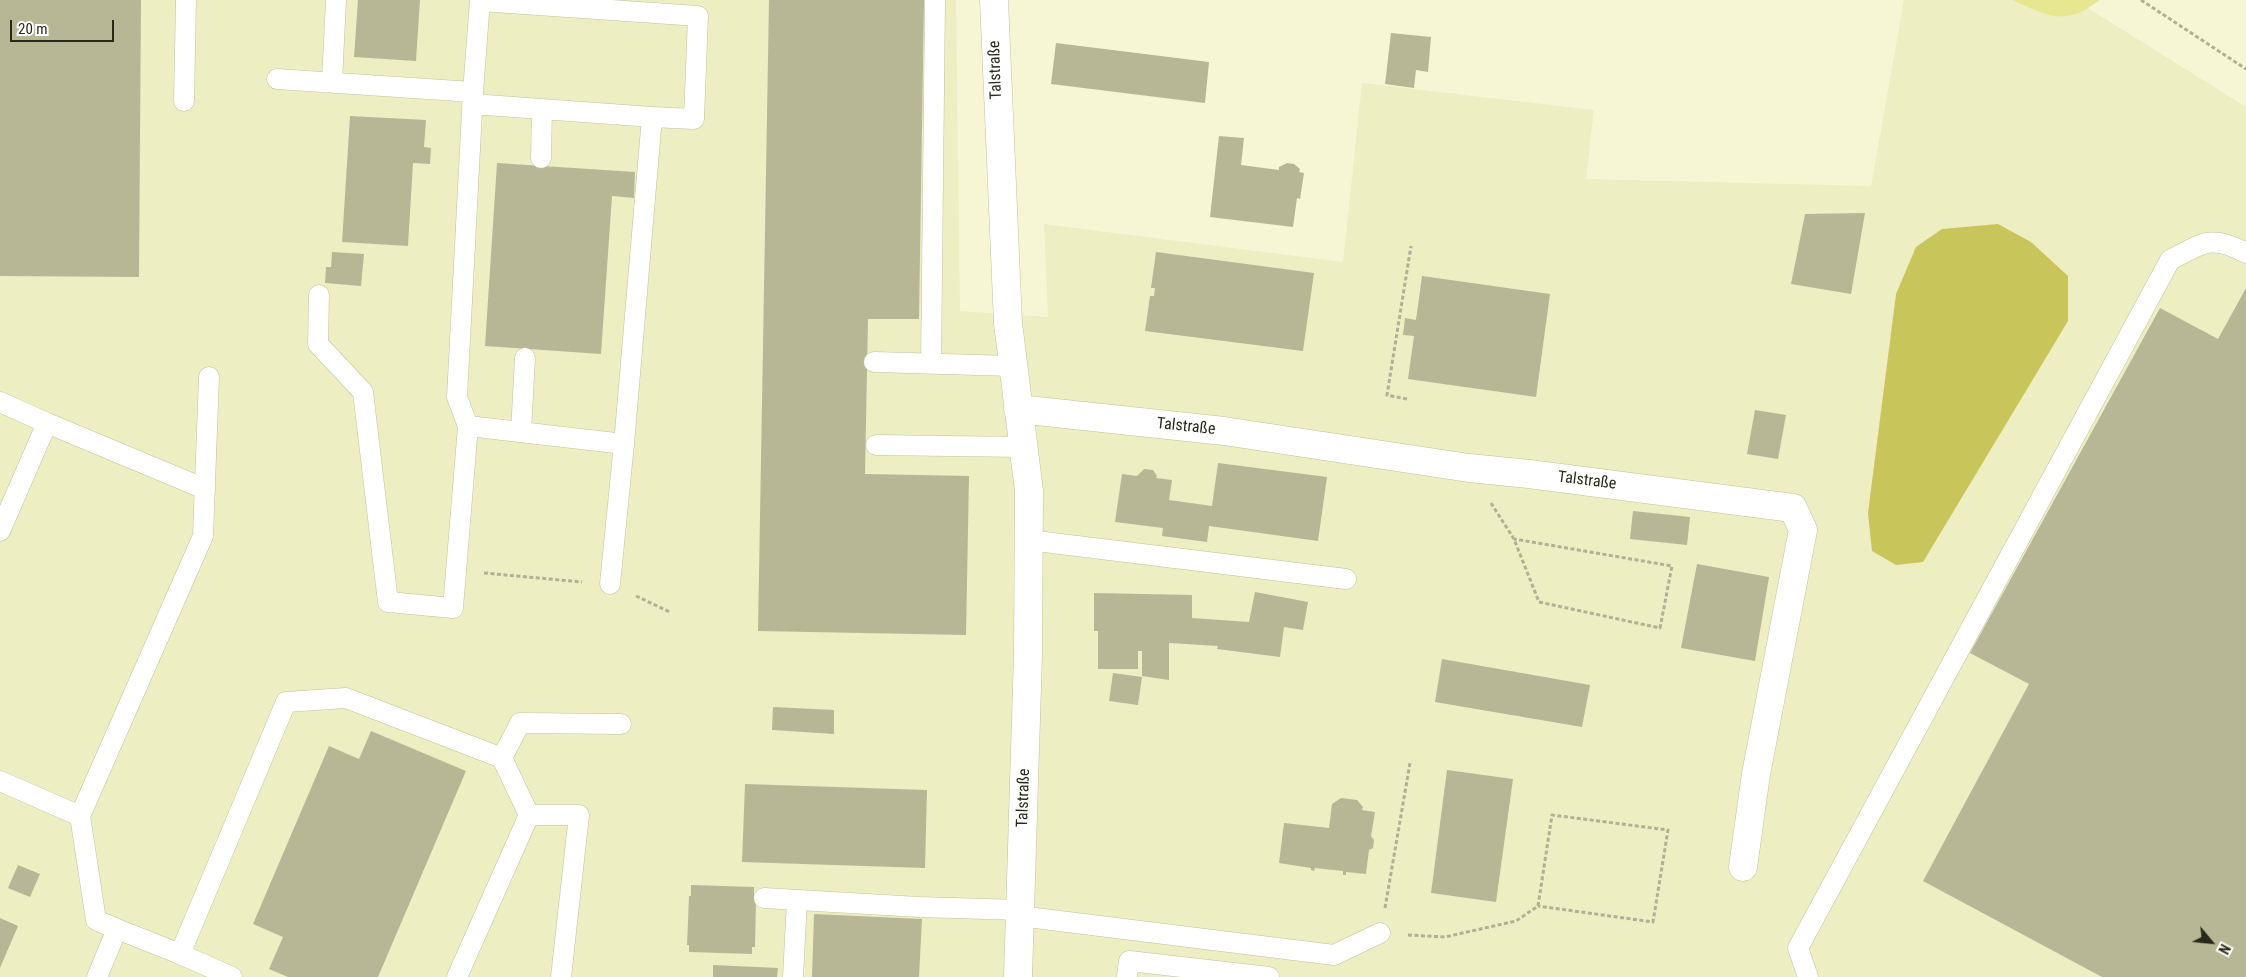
<!DOCTYPE html>
<html>
<head>
<meta charset="utf-8">
<style>
	body { margin:0 }
	#map { position:relative; width:2246px; height:977px; overflow:hidden; background:#f6f6d4; font-family:"Roboto Condensed",sans-serif }
	canvas { display:block }
	.north { position:absolute; left:2186px; top:917px; width:50px; height:50px; -webkit-text-stroke:4px #fff; paint-order:stroke; rotate:118deg; font-size:14px; font-weight:700; line-height:20px; text-align:center; color:#28281b }
	.north::after { content:''; display:block; margin:auto; width:18px; height:22px; background:#28281b; clip-path:polygon(50% 0,100% 100%,50% 72%,0 100%) }
	.scale { position:absolute; left:10px; top:20px; width:104px; height:22px; box-sizing:border-box; border:2px solid #28281b; border-top:0; padding-left:6px; font-size:15px; line-height:18px; white-space:nowrap; color:#28281b; -webkit-text-stroke:4px #fff; paint-order:stroke }
</style>
</head>
<body>
<div id="map">
<canvas width="2246" height="977"></canvas>
<div class="north">N</div>
<div class="scale">20 m</div>
</div>
<script>
const ctx = document.querySelector('canvas').getContext('2d');
ctx.lineJoin = 'round';
function fill(path, color) { ctx.fillStyle = color; ctx.fill(path, 'evenodd'); }
function stroke(path, color, width, dash) { ctx.strokeStyle = color; ctx.lineWidth = width; ctx.lineCap = dash ? 'butt' : 'round'; ctx.setLineDash(dash || []); ctx.stroke(path); }
function drawText(font, color, halo, rows, align = 'center') {
  ctx.font = font + ' "Roboto Condensed",sans-serif'; ctx.lineWidth = 4.5; ctx.setLineDash([]); ctx.textBaseline = 'middle'; ctx.strokeStyle = halo; ctx.fillStyle = color; for (const [text, x, y, turn = 0] of rows) {
    ctx.save(); ctx.translate(x, y); ctx.rotate((+turn || 0) * Math.PI / 180); ctx.textAlign = isNaN(turn) ? turn : align; if (halo) ctx.strokeText(text, 0, 0); ctx.fillText(text, 0, 0); ctx.restore();
  }
}
const built = new Path2D(`
	M0 0H956L960 311 1048 317 1044 224 1343 262 1362 83 1594 110 1586 179 1871 186 1904 0H2075L2246 107V977H0Z`);
const green = new Path2D(`
	M2012 0H2100C2065 27 2048 16 2012 0Z`);
const water = new Path2D(`
	M1998 224 2031 242 2068 276V321L1923 562 1896 565 1872 551 1868 513 1896 294 1916 247 1942 229Z`);
const building = new Path2D(`
	M0 0H141L139 277 0 276Z
	M358 0H420L416 61 354 57Z
	M769 0H924L919 319H868L865 474 969 476 966 635 758 631Z
	M1391 33 1431 37 1428 72 1416 70 1414 88 1385 84Z
	M1056 43 1209 62 1205 103 1051 84Z
	M350 116 426 120 424 147 431 148 430 164 413 163 408 246 342 242Z
	M1219 136 1244 138 1241 165 1279 170V167L1287 163 1294 164 1300 169 1299 172 1304 173 1300 199 1297 198 1293 227 1210 217Z
	M497 163 635 172 634 198 612 196 601 354 485 346Z
	M1865 213 1851 294 1791 284 1805 214Z
	M332 252 364 254 361 286 325 283 326 267H331Z
	M1156 252 1314 273 1303 351 1145 331 1150 296H1154L1155 288H1151Z
	M1422 276 1550 294 1536 397 1408 379 1414 336 1403 335 1405 318 1416 320Z
	M2246 288V977H2102L1923 881 2029 684 1970 653 2160 308 2218 339Z
	M1755 410 1786 415 1778 459 1747 454Z
	M1218 463 1327 477 1318 541 1209 526 1207 542 1162 536 1163 528 1115 522 1122 474 1137 476 1144 469 1153 470 1157 476 1156 478 1172 480 1169 500 1212 506Z
	M1633 511 1690 517 1687 545 1630 539Z
	M1697 564 1769 577 1755 661 1681 648Z
	M1255 592 1308 602 1303 630 1284 627 1280 657 1217 649 1218 646 1169 643V680L1142 676V651H1138V669H1098V631H1094V593L1192 595V618L1249 622Z
	M1442 659 1590 685 1582 727 1435 702Z
	M1113 673 1142 677 1138 705 1109 701Z
	M773 707 834 710V734L772 730Z
	M371 731 466 771 378 977H288L269 969 283 937 253 924 329 746 359 759Z
	M1447 770 1513 779 1496 902 1431 893Z
	M745 784 927 790 925 868 742 862Z
	M1341 798 1357 800 1363 807 1362 810 1375 812 1371 836 1374 840 1373 848 1369 850 1366 874 1346 872V875H1343V871L1315 868 1314 871 1311 870V868L1279 863 1284 823 1329 828 1332 804Z
	M18 865 40 874 30 897 8 888Z
	M691 885 754 887V899H756L755 947H752V954L689 952V945H687L689 896H691Z
	M814 914 922 919 919 977H812Z
	M0 918 18 926 0 968Z
	M713 965 778 968 777 977H713Z`);
const path = new Path2D(`
	M2141 0 2246 69
	M1407 399 1387 395 1411 246
	M1491 503 1514 539 1539 602 1660 628 1672 566 1514 539
	M484 573 582 582
	M636 596 670 612
	M1385 908 1410 763
	M1408 935 1445 937 1516 921 1538 906 1552 815 1668 830 1653 922 1538 906`);
const service = new Path2D(`
	M480 1 698 16 694 119 652 117
	M277 79 473 92 457 397 468 426 453 608 388 602 363 392 318 344 319 295
	M332 82 336 0
	M473 92 480 0
	M184 101 186 0
	M472 104 652 117 624 444
	M541 158 542 109
	M874 362 1012 366
	M931 364 935 0
	M0 402 47 423
	M468 426 624 444 610 584
	M521 432 525 358
	M876 445 1023 447
	M0 531 47 423 205 489
	M1028 540 1346 579
	M0 781 80 816
	M529 815 502 758 520 723 621 724
	M764 898 919 907 1020 910
	M1019 916 1334 955 1380 933
	M117 929 96 920 80 816 203 536 209 377
	M97 977 117 929 180 954
	M232 977 180 954 286 702 346 698 502 758
	M457 977 529 815H579L561 977
	M793 977 797 900
	M1127 977 1129 961 1269 977
	M1808 977 1798 948 2170 260C2203 243 2211 234 2246 253`);
const minor = new Path2D(`
	M994 0 1008 323 1029 491 1028 654 1018 977
	M1018 409 1224 431 1469 468 1529 474 1793 508 1803 530 1756 774 1743 867`);
const streetNames = [
	["Talstraße",996,70,-92],
	["Talstraße",1186,427,6],
	["Talstraße",1587,481,7],
	["Talstraße",1024,798,-88]
];
fill(built, '#eeeec3');
fill(green, '#e8e791');
fill(water, '#c8c55b');
fill(building, '#b7b796');
stroke(service, '#c2c2a0', 21);
stroke(minor, '#c2c2a0', 29);
stroke(path, '#b0b095', 3, [4, 2.5]);
stroke(service, '#fff', 20);
stroke(minor, '#fff', 28);
drawText('16px', '#28281b', '#fff', streetNames);
</script>
</body>
</html>
